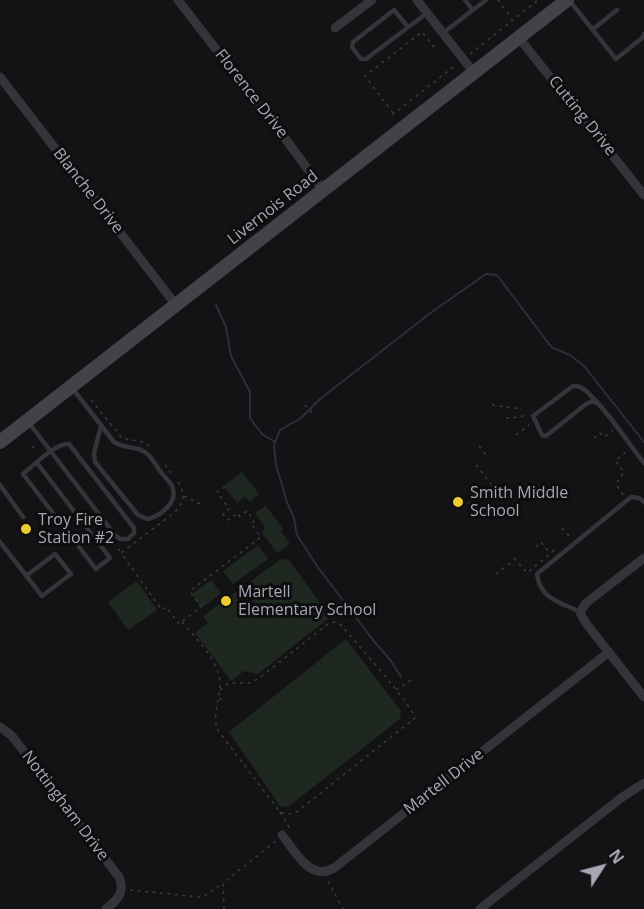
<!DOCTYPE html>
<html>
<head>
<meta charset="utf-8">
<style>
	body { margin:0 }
	#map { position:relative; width:644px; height:909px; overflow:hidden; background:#131315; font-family:"Open Sans",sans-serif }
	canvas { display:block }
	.north { position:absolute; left:572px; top:837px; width:60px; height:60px; -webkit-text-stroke:4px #0e0e0f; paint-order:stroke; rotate:54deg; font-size:16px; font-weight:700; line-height:24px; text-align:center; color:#a5a7b5 }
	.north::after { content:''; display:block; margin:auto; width:21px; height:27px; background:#a5a7b5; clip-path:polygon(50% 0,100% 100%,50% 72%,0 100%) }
</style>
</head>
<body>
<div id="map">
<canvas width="644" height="909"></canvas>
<div class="north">N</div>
</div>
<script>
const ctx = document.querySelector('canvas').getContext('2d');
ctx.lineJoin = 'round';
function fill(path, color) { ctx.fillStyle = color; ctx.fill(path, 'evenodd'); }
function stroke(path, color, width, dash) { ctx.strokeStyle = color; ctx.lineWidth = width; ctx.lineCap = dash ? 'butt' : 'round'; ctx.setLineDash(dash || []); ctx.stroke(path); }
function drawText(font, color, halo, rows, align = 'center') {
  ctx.font = font + ' "Open Sans",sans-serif'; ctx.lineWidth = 6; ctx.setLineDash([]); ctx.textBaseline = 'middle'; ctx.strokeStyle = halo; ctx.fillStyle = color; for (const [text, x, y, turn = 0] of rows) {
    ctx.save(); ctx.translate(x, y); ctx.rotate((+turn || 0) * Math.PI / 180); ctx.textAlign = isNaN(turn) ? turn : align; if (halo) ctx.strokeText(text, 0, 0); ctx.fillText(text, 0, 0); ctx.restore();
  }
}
const green = new Path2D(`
	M242 472 259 494 250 502 245 496 237 503 224 486Z
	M266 506 283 529 281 531 290 544 277 553 262 533 265 527 255 513Z
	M258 545 268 559 233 584 223 571Z
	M281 559 289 560 330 617 258 674 244 671 231 681 195 633 208 623 203 616Z
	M211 580 221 593 202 608 192 594Z
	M137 581 157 610 128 630 108 602Z
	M346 639 401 711 400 719 288 807 280 806 229 732Z`);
const stream = new Path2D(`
	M216 305 226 327 231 356 250 392V418L262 434 275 442
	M401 677 391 661 373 640 317 566 297 535 294 518 287 502 276 465 274 445 280 430 301 418 320 399 429 314 486 274 497 275 549 344 553 348 570 355 584 366 644 442`);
const path = new Path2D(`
	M498 0 512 19
	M470 54 538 0
	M393 113 365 76 422 32 434 47 432 49
	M392 115 457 64
	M91 400 122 438 143 442 151 447
	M305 405 315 416
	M492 405 522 409
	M506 418 521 417 526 414
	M516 435 529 425
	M594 438 600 433 604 437 613 430
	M32 446 37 452
	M479 446 487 456
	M165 465 171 473
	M476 465 491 484
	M178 482C186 493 184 502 175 512L121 553 162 610 166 607 179 624 201 607 190 591 261 537 251 524 254 521 247 511 239 516 238 513 228 520 223 514 229 509 217 492 225 487
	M623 495 616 484 624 472 615 461 627 451
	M184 496 200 504
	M480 515 469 503 492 485 500 496
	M562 528 570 537
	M114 543 120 551
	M536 547 541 542 550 553
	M514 558 527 573 557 548
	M496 574 514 560
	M182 622C196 639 221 662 220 686 219 701 213 714 217 729L280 812C287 815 291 815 298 811L415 718C411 703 354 641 341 625L335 622 328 624 258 679 249 683H229L219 691
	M396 690 411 680
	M219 699 227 700
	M280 812 290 829
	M328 881 343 909
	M130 890 201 897 208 894 223 883
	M224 909 223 883 276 841`);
const service = new Path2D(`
	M465 0 473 10
	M569 0 616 59 642 38 644 34
	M408 27 394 10 353 42 352 47 361 59H366L427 13
	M593 29 617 10
	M443 33 486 0
	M73 389 114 442C125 449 137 446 145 452 151 456 156 465 160 471 163 475 169 481 172 486 179 502 161 516 147 519L138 515 95 462 94 453 101 426
	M596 403 593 401 586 404 546 436 542 435 533 416 573 386C578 386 582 387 586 391 608 411 626 440 644 463
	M29 423 115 535 120 539H128L134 533V528L69 444C56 442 33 466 23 474L96 569 110 558 37 463
	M0 485 23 517
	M0 542 42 596 71 574 55 554 26 576
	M580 612C560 602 540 599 537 574L631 497 639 498 644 502`);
const minor = new Path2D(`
	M178 0 290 145 323 190
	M417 0 474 73
	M335 28 372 0
	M519 38 644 195
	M0 77 176 305
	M644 558 586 603 580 612 585 622 644 697
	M0 727 11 735 19 745 119 877C126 892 117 900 106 909
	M282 835C296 852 310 882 334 868L609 652
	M480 909 621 798 644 783`);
const secondary = new Path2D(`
	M0 442 567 0`);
const markers = [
	[458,502,6,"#edcb32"],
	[26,529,6,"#edcb32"],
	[226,601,6,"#edcb32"]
];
const streetNames = [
	["Florence Drive",251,94,52],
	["Cutting Drive",582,116,51],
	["Blanche Drive",88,191,52],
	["Livernois Road",273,208,-38],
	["Martell Drive",444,782,-38],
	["Nottingham Drive",65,806,53]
];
const poiNames = [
	["Smith Middle",470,493],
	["School",470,511],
	["Troy Fire",38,520],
	["Station #2",38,538],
	["Martell",238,592],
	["Elementary School",238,610]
];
fill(green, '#1f2721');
stroke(stream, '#2a2f38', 2);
stroke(path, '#3a3b40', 1.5, [3, 4.5]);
stroke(service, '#343439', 4.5);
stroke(minor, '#343439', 9);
stroke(secondary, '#424349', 14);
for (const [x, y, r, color] of markers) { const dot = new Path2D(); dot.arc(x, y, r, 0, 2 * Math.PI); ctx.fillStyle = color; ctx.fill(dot); stroke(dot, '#0e0e0f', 2); }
drawText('16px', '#a5a7b5', '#0e0e0f', streetNames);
drawText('16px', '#a5a7b5', '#0e0e0f', poiNames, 'left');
</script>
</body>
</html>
